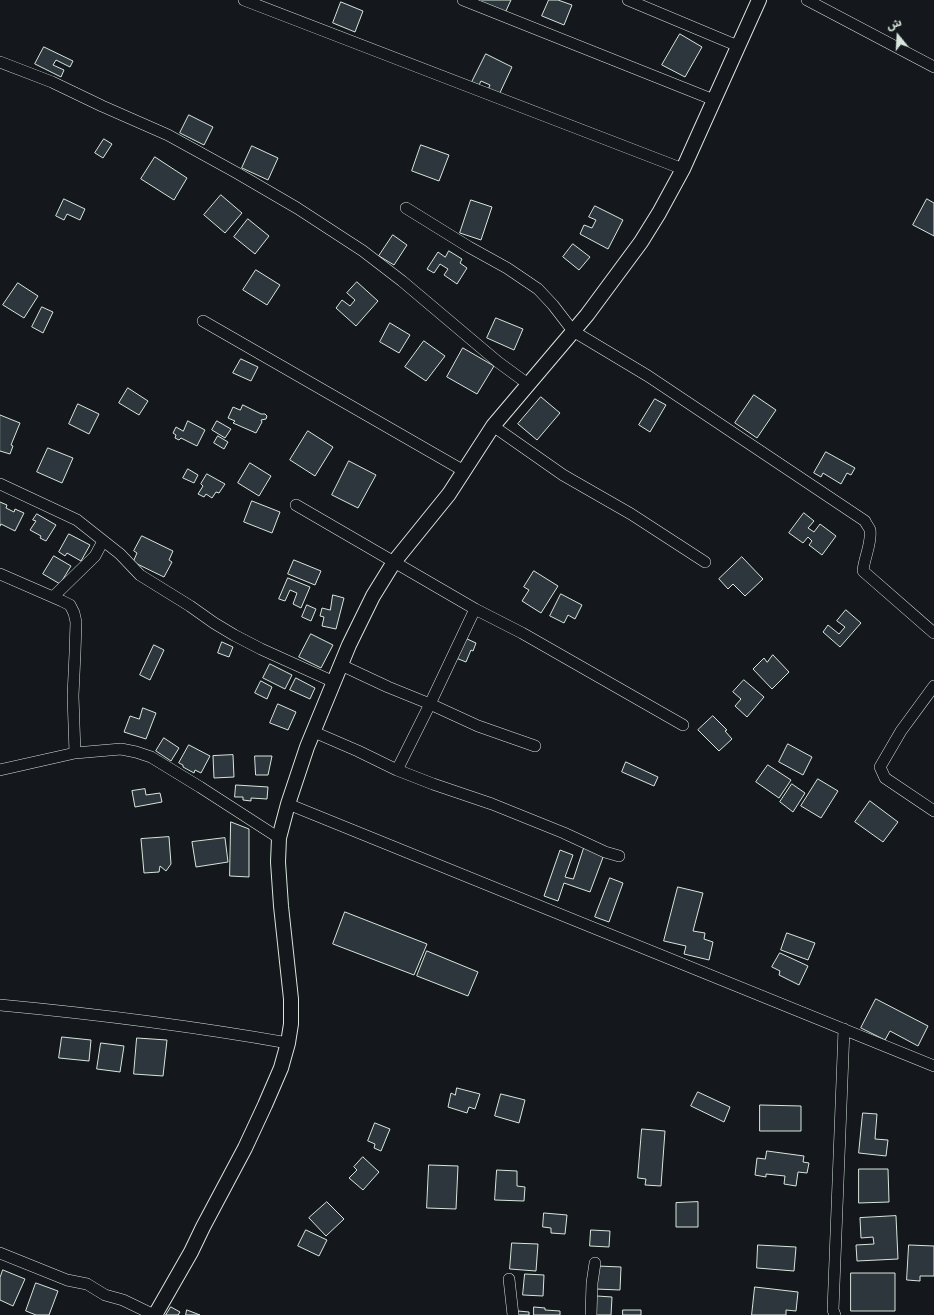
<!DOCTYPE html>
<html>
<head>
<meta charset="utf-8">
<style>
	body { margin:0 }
	#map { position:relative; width:934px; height:1315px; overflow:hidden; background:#14181c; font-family:"Sofia Sans Condensed","Noto Sans Arabic",sans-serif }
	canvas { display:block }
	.north { position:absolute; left:878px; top:16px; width:40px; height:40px; -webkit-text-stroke:3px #14181c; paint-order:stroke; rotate:342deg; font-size:11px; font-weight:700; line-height:16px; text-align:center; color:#d8e6dc }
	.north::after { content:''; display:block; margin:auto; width:14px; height:18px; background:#d8e6dc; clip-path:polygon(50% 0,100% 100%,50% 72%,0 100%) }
</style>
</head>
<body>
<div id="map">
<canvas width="934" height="1315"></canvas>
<div class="north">ش</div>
</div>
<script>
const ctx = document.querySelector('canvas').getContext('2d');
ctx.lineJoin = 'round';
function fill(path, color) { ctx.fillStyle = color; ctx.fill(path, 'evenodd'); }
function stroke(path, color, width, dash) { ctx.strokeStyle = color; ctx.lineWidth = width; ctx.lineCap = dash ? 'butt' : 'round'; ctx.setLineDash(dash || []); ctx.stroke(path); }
const building = new Path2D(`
	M483 0H511L505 13 481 2Z
	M549 0H558L572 5 564 25 542 16Z
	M341 2 363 11 355 32 333 23Z
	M680 34 702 47 685 77 662 65Z
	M44 47 73 61 70 67 56 60 53 65 64 70 61 77 35 64Z
	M486 54 512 67 498 97 487 92 490 85 481 81 479 85 472 82Z
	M189 115 213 127 204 145 180 133Z
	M104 139 112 144 103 158 95 153Z
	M421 145 449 155 439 181 412 171Z
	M252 146 278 158 268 180 242 168Z
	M155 157 187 178 174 200 141 179Z
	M221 195 242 213 225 233 204 215Z
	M64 199 85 209 80 220 67 214 64 220 56 216Z
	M927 199 934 203V236L913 225Z
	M471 200 492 207 481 240 460 233Z
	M595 206 623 220 608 249 580 234 584 225 592 228 596 220 589 217Z
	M248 219 269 236 255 254 234 237Z
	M393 235 407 245 394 265 379 256Z
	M573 244 590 257 579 270 563 257Z
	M449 251 462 259 460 263 467 268 457 284 444 275 448 269 440 264 434 273 427 269 438 252 445 257Z
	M256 270 280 285 267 305 243 290Z
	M357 282 378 301 356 326 336 308 342 300 350 306 355 300 347 293Z
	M18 283 38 296 24 318 3 305Z
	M42 307 53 312 43 333 32 327Z
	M496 318 523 329 514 350 487 338Z
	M390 323 410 335 399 353 380 342Z
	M424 341 445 356 426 381 405 367Z
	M463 348 494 366 477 394 447 377Z
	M241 359 258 367 251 381 233 373Z
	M128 388 148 401 139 415 119 403Z
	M754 395 776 410 757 438 735 423Z
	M541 397 560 413 537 440 518 424Z
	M655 399 666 405 650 432 639 425Z
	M78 404 99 414 89 434 69 424Z
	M243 405 261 414H265L267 416 266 419 261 420 262 422 256 433 233 423 235 421 228 418 233 407 240 410Z
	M0 415 20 423 11 445 13 446 10 454 0 451Z
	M188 421 205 430 197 446 181 438 179 440 175 438 176 435 173 433 176 427 183 431Z
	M217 421 231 429 225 438 212 430Z
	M308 431 333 447 315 476 290 460Z
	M218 436 228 442 224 449 214 443Z
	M48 448 73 458 62 483 37 472Z
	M826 452 855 468 851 475 847 473 841 484 823 473 821 477 814 473Z
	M349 461 376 475 358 508 332 495Z
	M250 463 271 476 259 496 238 483Z
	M188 469 198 475 194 483 183 478Z
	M207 474 225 484 219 493 216 492 212 498 206 494 204 497 198 494 203 486 201 484Z
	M252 501 280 512 272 533 244 522Z
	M0 502 7 505 6 508 14 512 15 509 24 513 15 531 1 524 0 526Z
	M804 513 814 521 808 528 814 532 820 524 836 536 822 555 809 545 812 541 808 537 803 543 789 533Z
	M37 514 56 525 46 541 40 538 41 536 30 530 36 521 33 520Z
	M69 534 90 545 81 561 67 553 65 556 59 552Z
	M142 536 173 551 169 560 172 562 164 577 133 562 137 553 134 551Z
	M54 556 71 566 60 584 43 574Z
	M742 557 763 579 745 596 733 584 728 589 719 579Z
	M294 560 321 571 315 585 288 574Z
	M534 571 558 586 541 613 522 601 529 590 524 587Z
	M288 578 310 587 301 608 293 604 297 593 290 590 285 601 279 599Z
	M561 594 582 605 575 619 568 615 564 623 550 616Z
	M333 595 344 598 336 629 322 626 324 617 320 616 322 608 330 610Z
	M307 605 316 609 311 621 302 617Z
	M846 610 861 623 840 647 823 632 828 625 839 634 845 627 837 621Z
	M311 634 333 645 321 668 299 657Z
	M465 638 476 643 473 651 471 650 466 662 456 658Z
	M222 642 233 647 229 657 218 653Z
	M154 645 164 650 150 680 140 675Z
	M773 655 789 672 772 689 753 669 764 658 767 662Z
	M270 664 292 675 285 689 263 678Z
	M296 678 315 688 310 699 290 690Z
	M744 680 764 697 747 717 735 706 741 699 733 692Z
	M261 681 272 687 267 699 255 693Z
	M278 704 296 712 288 730 270 723Z
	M143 708 156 713 146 739 124 732 130 716 139 719Z
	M713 716 727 730 725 731 732 739 719 751 698 730Z
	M164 738 179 748 171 761 156 751Z
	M788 744 812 757 803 775 779 762Z
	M189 745 210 756 201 773 195 770 194 773 183 767V765L179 763Z
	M233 755 234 777 214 778 213 756Z
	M255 756H272L268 775H256Z
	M626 762 658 777 654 786 622 772Z
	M768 765 791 780 779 798 756 782Z
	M818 779 838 791 821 818 801 806Z
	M792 784 805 793 793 812 780 802Z
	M236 785 268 787 267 799 251 798V801L243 800V797H235Z
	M145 789 146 795 160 793 162 802 135 807 132 791Z
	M870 801 898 822 883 842 855 822Z
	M231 822 249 829V877L230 876Z
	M169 837 171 864 166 871 160 866 159 872 144 873 141 839Z
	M225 838 228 862 196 867 192 842Z
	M585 845 605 852 590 892 564 883 558 901 544 896 560 850 573 855 565 877 573 879Z
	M610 878 623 883 609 922 595 917Z
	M678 887 703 893 693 931 705 933 704 939 713 942 709 960 684 954 686 946 664 941Z
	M345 912 427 944 414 975 333 944Z
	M787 933 815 943 808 960 781 950Z
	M427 951 478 972 468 996 417 976Z
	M780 953 808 966 799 985 779 975 780 971 772 967Z
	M876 999 928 1026 918 1046 890 1031 885 1040 861 1028Z
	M62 1037 91 1040 89 1061 59 1058Z
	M137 1038 167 1040 163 1076 134 1074Z
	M101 1043 124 1046 120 1072 97 1069Z
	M457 1088 480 1094 475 1109 469 1107 467 1113 448 1107 451 1093 455 1095Z
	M698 1092 730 1107 724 1122 691 1106Z
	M501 1094 525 1100 519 1123 495 1116Z
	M760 1105 801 1106V1131H760Z
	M863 1113 877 1114 875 1139 888 1140 886 1156 859 1153Z
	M375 1123 390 1129 381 1151 374 1148 375 1144 368 1141Z
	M642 1129 665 1131 661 1186 645 1185 646 1179 638 1178Z
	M767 1151 804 1156 803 1162 809 1163 807 1173 798 1172 796 1186 784 1184 785 1176 766 1174V1177L755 1175 757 1158 765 1159Z
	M363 1157 379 1172 363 1190 349 1178 357 1170 354 1167Z
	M429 1165 458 1166 456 1209 427 1208Z
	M859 1169H888L889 1202 859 1203Z
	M497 1170 517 1171V1186L525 1187 524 1201 495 1200Z
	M327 1202 344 1219 326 1236 309 1218Z
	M698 1202V1227H676V1203Z
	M544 1213 567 1215 565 1234 551 1233V1228L543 1227Z
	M896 1216 898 1259 857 1261 856 1245 874 1244 873 1237 861 1238 860 1218Z
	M306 1230 327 1240 319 1256 298 1246Z
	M591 1230 610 1231 609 1247 590 1246Z
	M512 1243 538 1244 536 1271 510 1269Z
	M758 1245 796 1247 794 1271 757 1268Z
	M909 1245 934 1246V1276H920V1281L907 1280Z
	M597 1266 621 1267 620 1290 595 1289Z
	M3 1270 25 1279 13 1306 0 1300V1278Z
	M851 1273H895V1311H851Z
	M525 1274 544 1275 543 1296 523 1295Z
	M36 1283 58 1291 49 1315H36L26 1311Z
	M755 1287 798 1292 796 1311 786 1310V1315H752Z
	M597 1296 612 1297 611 1315H596Z
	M171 1307 180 1312 178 1315H166Z
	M534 1307 545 1308V1310L560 1311V1315H534Z
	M187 1310 200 1315H186Z
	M623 1310H641V1315H623Z
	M518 1311 529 1312V1315H518Z`);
const minor = new Path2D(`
	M244 0 683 169
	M463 0 714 100
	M628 0 738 46
	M807 0 934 67
	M0 62 52 82 102 106 168 135 237 173 297 208 363 251 402 281 498 362 528 384
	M406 208 469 247 507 268 538 289 553 305 573 331 648 376 865 521C866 524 869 527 870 530 872 543 864 558 863 571L934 633
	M203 321 464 471
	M493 426 563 475 631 514 705 562
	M0 484 77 520 120 554 140 575 190 606 214 623 234 635 261 649 334 682
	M296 505 475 609 522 633 683 725
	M0 574 62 601 70 605 74 613 76 622 75 653 73 696 75 753
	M54 596 95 556 103 541
	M341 665 388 687 430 704 478 726 535 746
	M934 686 901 731 880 767 885 778 934 811
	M314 732 358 751 397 770 433 784 492 804 564 833 605 852 619 856
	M0 770 75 753 121 749 136 752 151 757 200 787 279 838
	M397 770 430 704 475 609
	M288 804 934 1066
	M0 1005C96 1014 192 1026 288 1043
	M0 1253 67 1280 87 1284 105 1295 123 1300 154 1315
	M509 1279 513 1315
	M591 1315 592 1283 595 1263
	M835 1315 833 1310 844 1029`);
const tertiary = new Path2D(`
	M155 1315 191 1252 203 1227 245 1148 265 1105 281 1068 288 1043 291 1024V999L281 906 278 862 279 838 288 804 307 747 349 645 373 596 394 562 449 494 493 426 587 315 641 242 659 213 683 169 759 0`);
fill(building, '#2c363c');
stroke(building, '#d8e6dc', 1);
stroke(minor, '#d8e6dc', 12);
stroke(tertiary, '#d8e6dc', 16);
stroke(minor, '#14181c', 11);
stroke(tertiary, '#14181c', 14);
</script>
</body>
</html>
